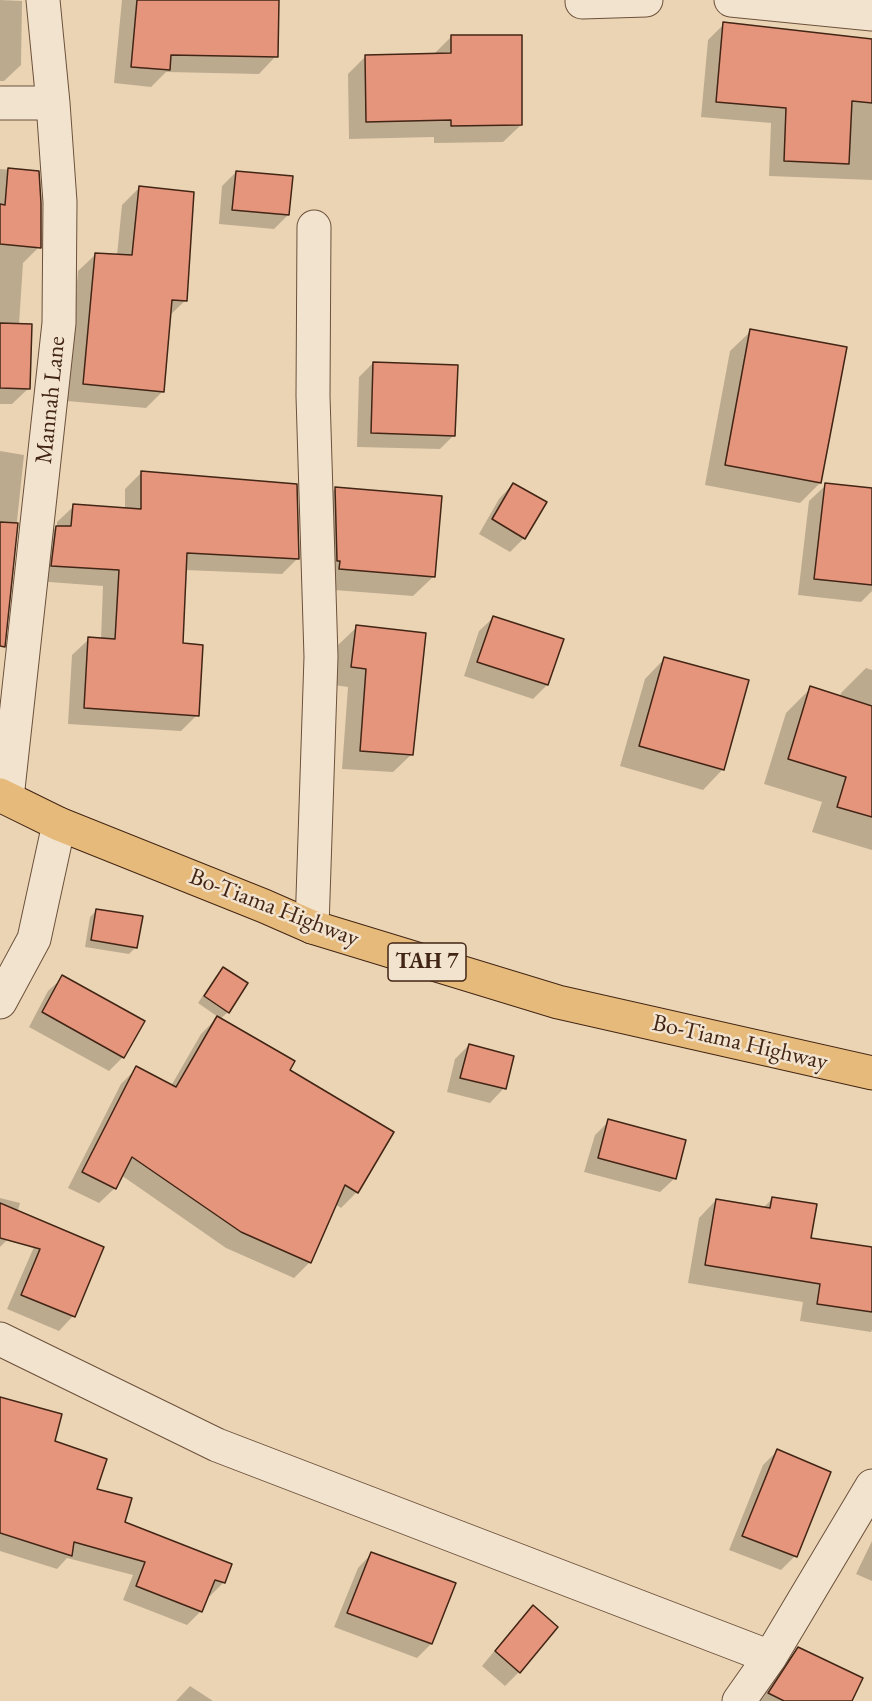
<!DOCTYPE html>
<html>
<head>
<meta charset="utf-8">
<style>
	body { margin:0 }
	canvas { display:block; background:#ebd4b3 }
</style>
</head>
<body>
<canvas width="872" height="1701"></canvas>
<script>
const ctx = document.querySelector('canvas').getContext('2d');
ctx.lineJoin = 'round';
function fill(path, color) { ctx.fillStyle = color; ctx.fill(path, 'evenodd'); }
function stroke(path, color, width, dash) { ctx.strokeStyle = color; ctx.lineWidth = width; ctx.lineCap = dash ? 'butt' : 'round'; ctx.setLineDash(dash || []); ctx.stroke(path); }
function drawText(font, color, halo, rows, align = 'center') {
  ctx.font = font + ' "EB Garamond",serif'; ctx.lineWidth = 5; ctx.setLineDash([]); ctx.textBaseline = 'middle'; ctx.strokeStyle = halo; ctx.fillStyle = color; for (const [text, x, y, turn = 0] of rows) {
    ctx.save(); ctx.translate(x, y); ctx.rotate((+turn || 0) * Math.PI / 180); ctx.textAlign = isNaN(turn) ? turn : align; if (halo) ctx.strokeText(text, 0, 0); ctx.fillText(text, 0, 0); ctx.restore();
  }
}
const shadow = new Path2D(`
	M0 0 22 1 21 65 4 81H0Z
	M122 0H277L276 56 259 74 166 72 151 87 114 83Z
	M724 24 872 40V180L769 176 771 123 701 117 708 40Z
	M451 37 521 125 503 142 434 143V137L349 139 348 74 366 56 433 55Z
	M0 169 38 172 39 247 23 263 19 325 29 388 12 404H0Z
	M236 172 288 215 274 229 219 224 222 186Z
	M139 188 186 300 169 316 163 391 146 408 67 401 78 271 96 254 117 255 122 205Z
	M751 331 820 483 800 503 705 485 730 351Z
	M373 363 454 435 440 449 357 447 359 377Z
	M0 451 24 455 5 634 0 638Z
	M141 473 298 558 282 574 185 570 181 645 197 715 181 731 68 724 72 655 89 639H101L103 586 36 581 40 543 57 526V522L74 506 125 509V489Z
	M513 484 524 538 510 552 479 534 499 499Z
	M826 485 872 490V591L861 602 798 595 809 501Z
	M335 489 434 576 413 596 321 589 315 509Z
	M494 617 547 685 533 699 464 676 479 631Z
	M357 627 412 754 393 772 342 769 348 687 334 685 338 645Z
	M665 658 723 769 703 790 620 766 645 679Z
	M866 668 872 670V850L812 832 822 802 764 784 786 713 811 688 840 697 841 693Z
	M97 910 136 947 129 954 85 947 90 917Z
	M223 969 228 1012 219 1020 288 1071 357 1192 341 1208 335 1204 310 1262 294 1278 226 1248 121 1175 115 1188 99 1203 68 1188 121 1084 137 1068 171 1086 201 1034 218 1017 198 1003 216 976Z
	M63 977 123 1057 109 1071 29 1027 48 991Z
	M469 1045 504 1088 490 1103 447 1092 455 1059Z
	M609 1121 675 1178 660 1192 584 1172 595 1135Z
	M0 1198 20 1203 11 1236 0 1247Z
	M773 1198 809 1239 872 1248V1330L871 1332 800 1321 803 1302 688 1283 699 1218 716 1200 763 1208Z
	M37 1240 102 1248 73 1316 59 1331 7 1309Z
	M0 1398 53 1442 123 1523 224 1582 210 1596 207 1595 201 1611 187 1625 123 1600 133 1575 67 1558 57 1569 0 1551Z
	M777 1451 795 1556 781 1570 729 1550 763 1465Z
	M872 1541V1581L856 1574Z
	M372 1553 431 1644 417 1658 334 1627 358 1568Z
	M533 1607 519 1672 505 1686 482 1666 519 1621Z
	M798 1649 850 1701H758L780 1667Z
	M190 1686 213 1701H176Z`);
const building = new Path2D(`
	M137 0H279L278 57 171 55 170 70 131 67Z
	M723 22 872 39V103L852 101 849 164 784 161 786 108 716 102Z
	M451 35H522V125L451 126V120L366 122 365 55 451 53Z
	M8 168 39 171 41 203V248L0 244V204L5 205Z
	M236 171 293 176 289 215 232 210Z
	M139 186 194 192 187 301 172 300 164 392 83 384 95 253 132 255Z
	M0 323 32 324 30 389 0 388Z
	M750 329 847 347 821 483 725 465Z
	M373 362 458 365 455 436 371 433Z
	M141 471 297 484 299 559 187 553 183 643 203 645 199 716 84 708 88 637 115 639 119 570 51 566 56 526H71L73 504 141 509Z
	M513 483 547 502 525 539 492 519Z
	M825 483 872 488V585L814 579Z
	M335 487 442 496 435 577 339 569 340 561H337Z
	M0 522 18 523 5 647 0 646Z
	M493 616 564 639 548 685 477 662Z
	M356 625 426 633 413 755 360 751 366 669 351 667Z
	M664 657 749 680 724 770 639 746Z
	M810 686 872 706V817L837 807 846 777 788 759Z
	M96 909 143 916 137 948 91 940Z
	M223 967 248 983 229 1013 204 996Z
	M62 975 145 1021 124 1058 42 1012Z
	M217 1016 295 1061 290 1070 394 1132 358 1193 345 1185 311 1263 241 1232 132 1157 116 1189 82 1172 136 1066 176 1087Z
	M469 1044 514 1056 506 1089 460 1078Z
	M608 1119 686 1140 676 1179 598 1158Z
	M772 1197 817 1204 811 1238 872 1247V1312L817 1304 820 1284 705 1265 716 1199 770 1208Z
	M0 1203 104 1247 75 1317 21 1295 40 1249 0 1238Z
	M0 1397 62 1414 55 1441 107 1459 97 1489 132 1498 125 1522 232 1564 225 1583 215 1580 202 1612 136 1586 145 1562 74 1542 72 1556 0 1533Z
	M777 1449 831 1472 797 1557 742 1536Z
	M371 1552 456 1583 432 1644 347 1613Z
	M533 1605 558 1627 520 1673 495 1651Z
	M798 1647 863 1678 852 1701H784L768 1693Z`);
const minor = new Path2D(`
	M731 0 872 14
	M582 2 646 0
	M0 103H53
	M7 798 59 323 60 202 53 103 43 0
	M312 927 321 657 313 396 314 227
	M0 1002 34 939 59 824
	M0 1339 217 1445 770 1657
	M739 1701 770 1657 872 1486`);
const trunk = new Path2D(`
	M0 795 59 824 264 906 312 927 558 1002 872 1073`);
const shields = [
	[427,962,78]
];
const shieldNames = [
	["TAH 7",427,962]
];
const streetNames = [
	["Mannah Lane",51,400,-84],
	["Bo-Tiama Highway",274,908,21],
	["Bo-Tiama Highway",740,1043,13]
];
fill(shadow, '#0003');
fill(building, '#e4957c');
stroke(building, '#422515', 1.5);
stroke(minor, '#6c513c', 35);
stroke(trunk, '#422515', 35);
stroke(minor, '#f2e3ce', 33);
stroke(trunk, '#e6ba7a', 33);
for (const [x, y, w] of shields) { const box = new Path2D(); box.roundRect(x - w / 2, y - 19, w, 38, 4.5); ctx.fillStyle = '#f2e3ce'; ctx.fill(box); stroke(box, '#422515', 1.5); }
drawText('bold 22px', '#422515', null, shieldNames);
drawText('24px', '#422515', '#f2e3ce', streetNames);
</script>
</body>
</html>
